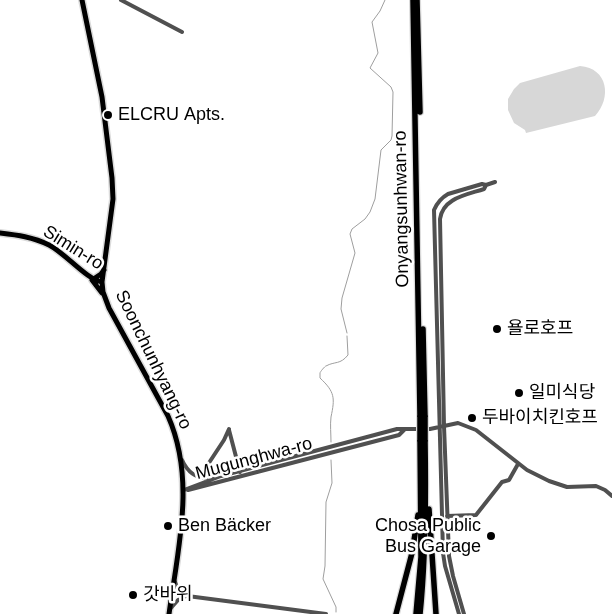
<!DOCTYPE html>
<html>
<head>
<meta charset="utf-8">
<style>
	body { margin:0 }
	canvas { display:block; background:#fff }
</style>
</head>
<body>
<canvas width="612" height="614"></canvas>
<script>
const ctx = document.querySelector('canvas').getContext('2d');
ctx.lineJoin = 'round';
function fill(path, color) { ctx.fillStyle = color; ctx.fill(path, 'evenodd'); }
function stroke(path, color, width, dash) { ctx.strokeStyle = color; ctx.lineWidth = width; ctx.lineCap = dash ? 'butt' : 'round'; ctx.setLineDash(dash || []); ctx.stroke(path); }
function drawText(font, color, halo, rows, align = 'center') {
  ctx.font = font + ' Helvetica,"Noto Sans KR",sans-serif'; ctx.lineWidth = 5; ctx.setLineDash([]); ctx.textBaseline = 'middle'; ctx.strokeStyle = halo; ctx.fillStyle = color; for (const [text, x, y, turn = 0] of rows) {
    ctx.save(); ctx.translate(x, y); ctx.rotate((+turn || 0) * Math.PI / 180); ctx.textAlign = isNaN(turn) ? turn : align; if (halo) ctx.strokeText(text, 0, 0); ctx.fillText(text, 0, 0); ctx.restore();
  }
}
const green = new Path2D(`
	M580 66C608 68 612 98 595 116L526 133 525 130 514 123 508 110V99L514 89 520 83Z`);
const stream = new Path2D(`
	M347 333 341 309 342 298 355 253 350 234 352 229 365 219 370 212 375 199 381 150 391 140 392 136 393 92 391 87 370 68 378 53 372 22 380 11 385 0
	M331 442C331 434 330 425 331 417 335 398 335 392 320 378V373C320 372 325 366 326 366 335 361 340 365 348 355L347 336
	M331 460 332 483 326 502 325 566 323 579 336 607V612`);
const minor = new Path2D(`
	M121 0 182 32
	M229 430 240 472
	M182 460C188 473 197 480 212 478
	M199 478 224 440 229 429
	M184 490 221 476 397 429H430L458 423 476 430 527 470 549 481 567 487 596 486 605 490 612 496
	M188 490 399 435 404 430
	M447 516 476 515 502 482 509 480 518 464
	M172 594 326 614
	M170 609 178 600 186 596 178 590 175 582
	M459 614 445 566 443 553 434 210C437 203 441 198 448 194L482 184 486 185 495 182
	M464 614 453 576 449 556 444 426 440 219C443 198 466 195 484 189L486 185`);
const major = new Path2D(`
	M82 0 102 97 112 178 113 199 102 282 103 292 109 308 168 416C196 479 178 548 169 614
	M0 233C17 235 33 237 49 245 65 253 87 280 102 282
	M102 293 92 280 101 274 104 270`);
const highway = new Path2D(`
	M413 0 420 417
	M417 0 420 112
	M423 329 425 417
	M429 509 436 614
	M396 614 412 553 418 515
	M416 614 421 557 420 440
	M420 614C426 556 426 498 425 440`);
const highwayBridge = new Path2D(`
	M420 417V440
	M425 417V440`);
const markers = [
	[108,115,5,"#000"],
	[497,329,5,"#000"],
	[519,393,5,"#000"],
	[472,418,5,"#000"],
	[168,526,5,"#000"],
	[491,536,5,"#000"],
	[133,595,5,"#000"]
];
const poiNames = [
	["ELCRU Apts.",118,115],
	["욜로호프",507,329],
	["일미식당",529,393],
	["두바이치킨호프",482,418],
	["Ben Bäcker",178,526],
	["Chosa Public",481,526,"right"],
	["Bus Garage",481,547,"right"],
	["갓바위",143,595]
];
const streetNames = [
	["Onyangsunhwan-ro",402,209,-91],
	["Simin-ro",73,248,32],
	["Soonchunhyang-ro",153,360,64],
	["Mugunghwa-ro",254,459,-15]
];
fill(green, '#d7d7d7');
stroke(stream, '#9e9e9e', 1);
stroke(major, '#dbdbdb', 8);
stroke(highway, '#dbdbdb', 8);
stroke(minor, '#505050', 4);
stroke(major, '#000', 5);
stroke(highway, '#000', 5.5);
stroke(highwayBridge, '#dbdbdb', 8, []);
stroke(highwayBridge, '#000', 5.5);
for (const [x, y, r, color] of markers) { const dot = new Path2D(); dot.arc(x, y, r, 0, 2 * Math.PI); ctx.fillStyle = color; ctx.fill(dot); stroke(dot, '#fff', 2); }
drawText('18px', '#000', '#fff', poiNames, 'left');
drawText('18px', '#000', '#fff', streetNames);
</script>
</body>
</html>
